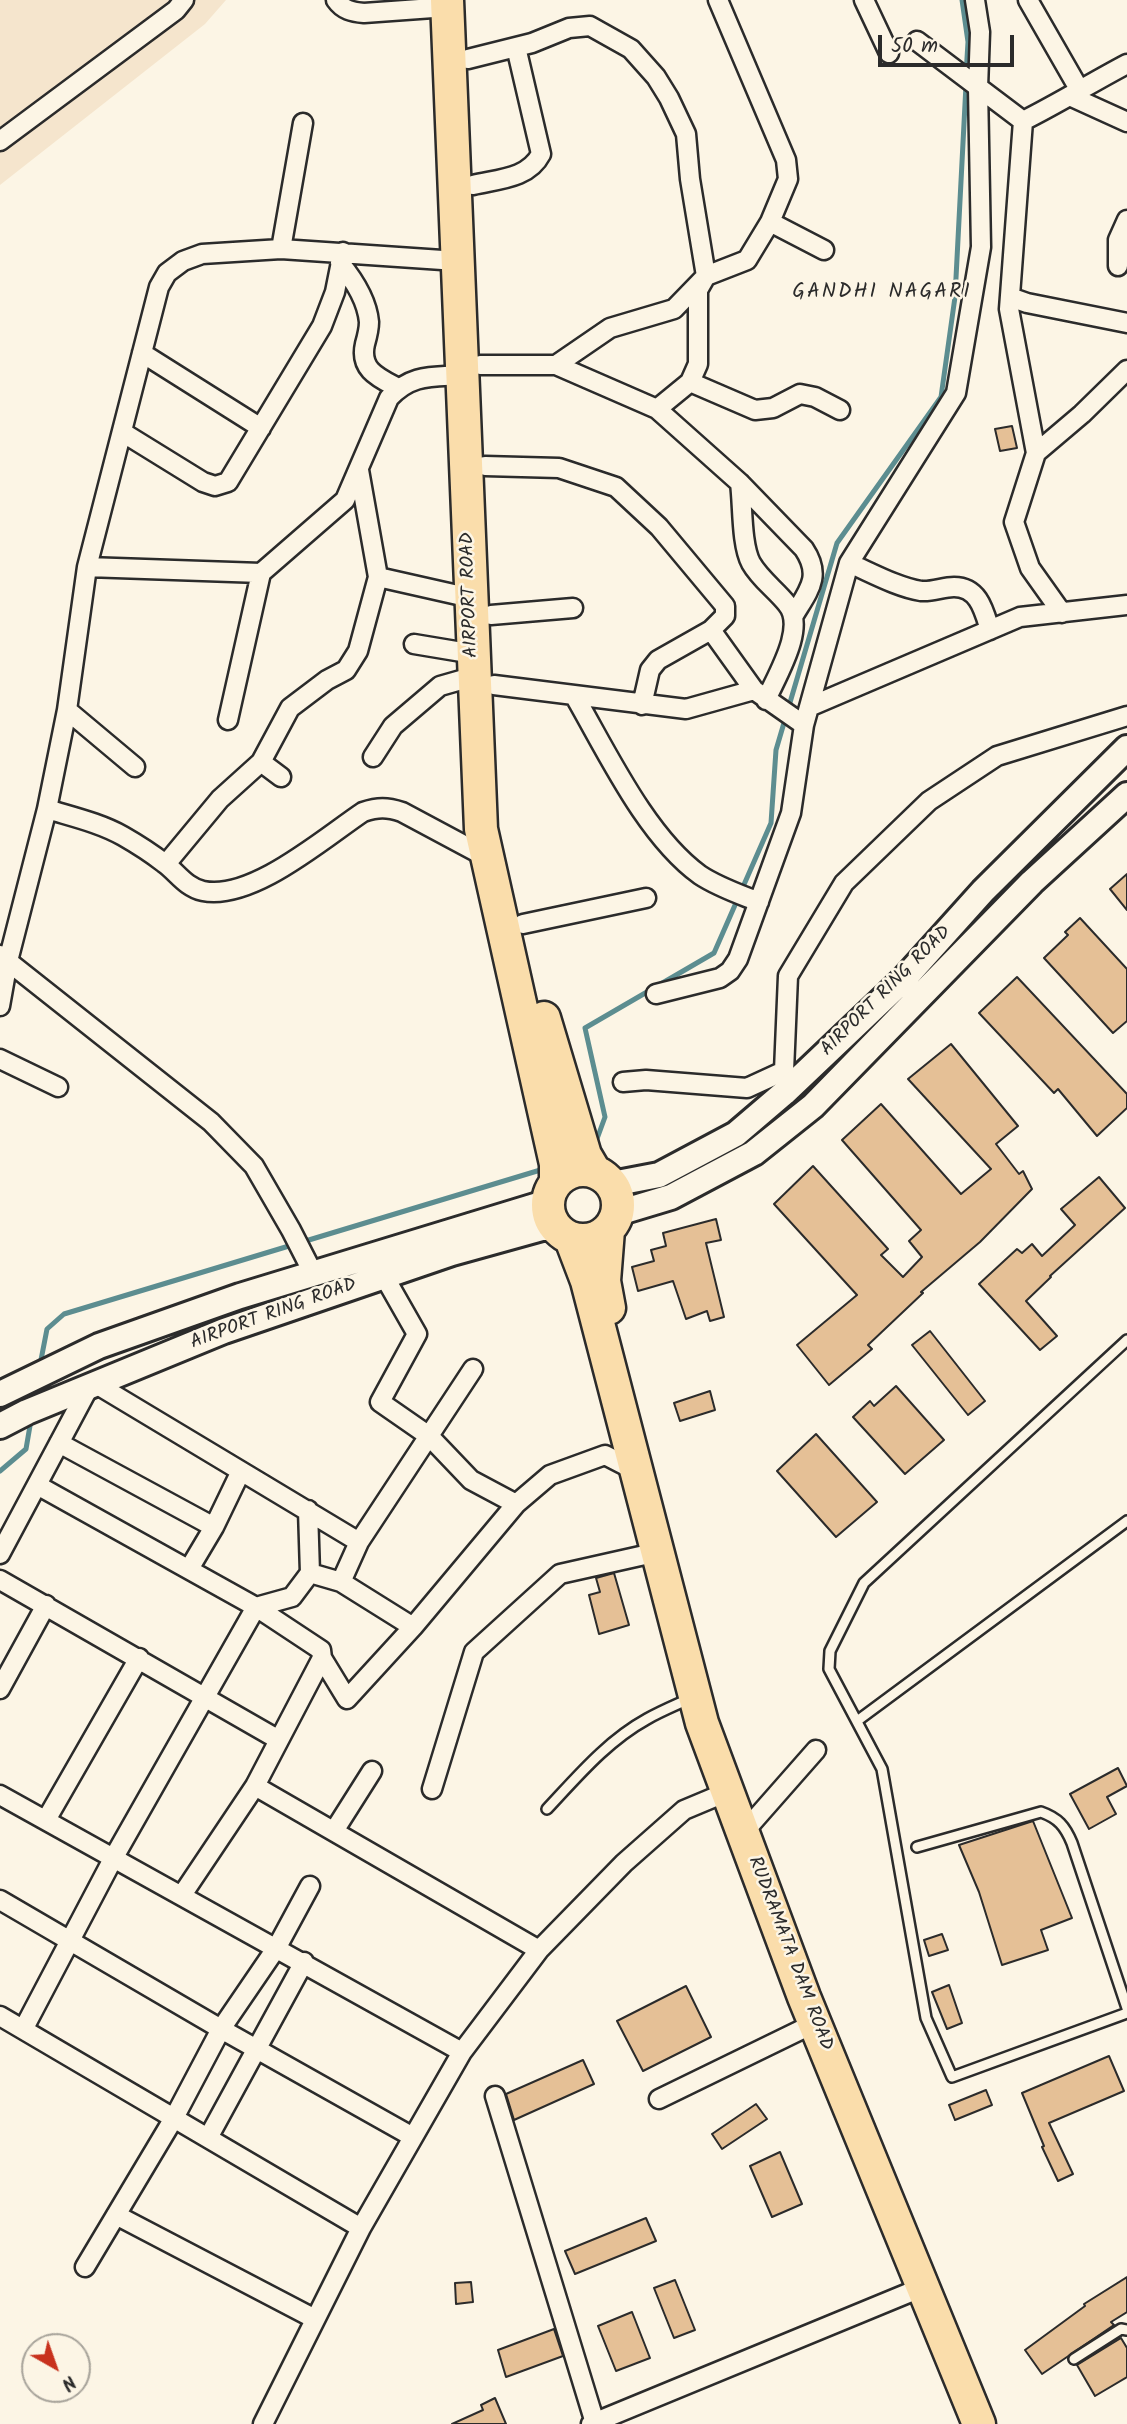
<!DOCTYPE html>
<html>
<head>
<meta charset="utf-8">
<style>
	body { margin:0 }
	#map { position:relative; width:1127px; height:2424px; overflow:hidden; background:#fcf5e5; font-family:Kalam,sans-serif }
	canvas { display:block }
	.north { position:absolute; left:21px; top:2333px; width:70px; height:70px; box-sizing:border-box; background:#fcf5e5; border:2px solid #a8a49b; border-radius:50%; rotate:140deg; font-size:19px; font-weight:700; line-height:28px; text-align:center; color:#2b2b2b }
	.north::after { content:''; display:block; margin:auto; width:24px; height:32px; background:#c8321e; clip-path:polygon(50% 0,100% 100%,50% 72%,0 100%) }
	.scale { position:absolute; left:878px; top:35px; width:136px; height:32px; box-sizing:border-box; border:4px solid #2b2b2b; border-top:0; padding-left:9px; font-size:21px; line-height:24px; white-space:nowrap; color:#2b2b2b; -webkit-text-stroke:5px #fcf5e5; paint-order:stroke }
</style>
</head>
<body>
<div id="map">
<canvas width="1127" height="2424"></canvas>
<div class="north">N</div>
<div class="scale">50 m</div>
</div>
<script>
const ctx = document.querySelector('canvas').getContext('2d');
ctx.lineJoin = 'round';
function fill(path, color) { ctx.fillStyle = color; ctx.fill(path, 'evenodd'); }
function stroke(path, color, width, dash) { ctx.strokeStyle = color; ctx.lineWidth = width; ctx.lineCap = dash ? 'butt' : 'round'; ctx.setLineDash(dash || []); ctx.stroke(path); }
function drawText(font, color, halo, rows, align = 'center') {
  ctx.font = font + ' Kalam,sans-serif'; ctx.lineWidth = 5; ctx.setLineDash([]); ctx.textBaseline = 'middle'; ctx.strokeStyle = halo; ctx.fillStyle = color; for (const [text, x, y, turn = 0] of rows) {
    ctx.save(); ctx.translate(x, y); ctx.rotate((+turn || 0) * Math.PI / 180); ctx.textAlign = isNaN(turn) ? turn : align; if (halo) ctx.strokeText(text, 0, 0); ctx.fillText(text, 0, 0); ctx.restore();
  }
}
const built = new Path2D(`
	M0 0H226L205 24 0 185Z`);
const stream = new Path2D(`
	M962 0 968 42 966 75
	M594 1147 605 1117 585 1028 714 953 771 823 776 750 837 543 941 397 955 297 966 85
	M40 1365 47 1329 64 1314 547 1168
	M0 1471 26 1449 31 1420`);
const building = new Path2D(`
	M1012 426 1017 448 1000 451 995 429Z
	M1127 874V910L1110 889Z
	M1080 918 1127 969V1021L1113 1033 1044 958 1068 935 1065 932Z
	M1017 977 1127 1094V1108L1097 1136 1058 1089 1054 1093 979 1013Z
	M951 1044 1018 1126 996 1144 1019 1174 1023 1171 1032 1189 980 1242 921 1292 923 1293 868 1345 872 1349 829 1385 797 1345 857 1295 774 1204 813 1166 888 1249 881 1255 903 1277 922 1257 909 1241 921 1230 842 1140 881 1104 961 1194 991 1169 908 1079Z
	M1099 1177 1125 1208 1050 1276 1051 1277 1026 1301 1057 1336 1040 1350 979 1284 1017 1249 1022 1253 1032 1244 1042 1256 1075 1225 1061 1209Z
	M716 1219 721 1240 706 1243 724 1317 710 1321 707 1311 686 1319 673 1281 638 1291 632 1267 654 1261 651 1250 666 1246 663 1233Z
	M930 1331 985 1401 968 1415 912 1345Z
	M896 1386 944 1440 905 1474 853 1417 870 1401 874 1406Z
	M710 1391 715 1410 680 1421 674 1403Z
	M816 1434 877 1502 836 1537 777 1471Z
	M614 1573 629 1625 599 1634 589 1595 600 1592 596 1578Z
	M1118 1768 1127 1786 1107 1797 1116 1814 1089 1829 1070 1794Z
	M1033 1821 1072 1918 1041 1930 1048 1950 1002 1965 979 1892 959 1845Z
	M942 1934 948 1950 929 1956 924 1940Z
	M949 1985 962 2023 947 2029 932 1992Z
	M686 1986 711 2037 643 2071 617 2021Z
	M1109 2056 1124 2091 1049 2123 1073 2174 1058 2181 1042 2147 1044 2146 1022 2093Z
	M583 2060 594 2084 514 2120 506 2094Z
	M986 2090 992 2105 955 2120 949 2105Z
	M756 2104 767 2119 722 2149 712 2134Z
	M780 2152 802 2204 772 2217 750 2166Z
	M646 2218 656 2241 575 2274 565 2251Z
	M1127 2277V2312L1111 2322 1114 2325 1042 2374 1025 2350 1085 2306 1084 2304Z
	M675 2280 695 2330 674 2338 654 2288Z
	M471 2282 473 2302 456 2304 455 2283Z
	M632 2312 650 2358 616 2371 598 2326Z
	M554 2329 563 2356 506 2377 498 2350Z
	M1121 2338 1127 2348V2377L1095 2396 1077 2365Z
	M495 2398 506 2424H452L483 2410 481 2405Z`);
const lane = new Path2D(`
	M1127 1340 864 1583 830 1651 829 1669 882 1769 926 2018 952 2077 1127 2013
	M857 1721 1127 1521
	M547 1809C577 1777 607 1741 647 1719 661 1711 676 1705 691 1698
	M917 1847 1041 1812C1058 1818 1065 1826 1072 1843L1127 2008
	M1074 2359 1121 2329 1127 2330`);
const street = new Path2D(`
	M336 0C343 10 352 12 364 13L447 7
	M718 0 786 160 788 179 770 222
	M864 0 889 53
	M1028 0 1079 89
	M917 41 1023 121C1059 103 1091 83 1127 64
	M468 59 532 43 569 28 590 26 631 49 656 77 669 98 686 134 690 179 706 276 698 290V364L690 382 657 409
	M1072 97 1127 122
	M1023 121 1009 309 1036 453 1014 522 1030 568 1062 613
	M0 141 176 10 184 0
	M473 185C498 179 528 179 541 154L516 47
	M281 249 303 123
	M340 263C354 280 367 300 369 322 369 330 367 337 365 344 359 370 379 378 398 388
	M1118 266V240L1127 220
	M1010 297 1027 303 1127 323
	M142 353 261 428
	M480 365H556L657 409 740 483 804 549C822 576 809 590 794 615
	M556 365 610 328 674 309 706 276 747 260 770 222 824 250
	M690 382 755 410 773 408 800 394 815 397 840 410
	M122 432 203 482 215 486 228 482 322 326 335 292 343 252
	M1036 453 1082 414 1127 370
	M485 466 559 468 616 487 659 527 725 606V616L711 630 658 660 650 670 642 705
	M740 483C743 505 741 544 751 563 760 579 776 590 787 604 807 627 777 675 766 700
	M849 563C872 573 897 587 921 591 933 592 943 587 954 587 979 587 984 611 990 630
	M87 567 159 287 167 273 183 261 202 254 281 249 457 261
	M378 577 471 598
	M491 615 573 608
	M711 630 754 690
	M414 644 474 654
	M494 685 686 709 754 690 804 725
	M574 695C607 752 646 836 700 875 718 887 739 894 759 902
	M809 707 1020 617 1127 605
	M228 720 261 573
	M373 757 393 726 440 686 475 676
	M261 762 290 708 327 680 346 670 358 651 378 577 359 470
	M135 767 67 710 87 567 261 573 345 500 389 398C411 374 432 377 461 375
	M47 809C73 817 100 823 123 836 137 844 151 853 164 863 177 872 185 887 203 891 252 901 324 838 363 812 378 807 387 807 402 812L488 858
	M166 864 220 799 261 762 281 777
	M523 924 646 898
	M0 955 211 1122 254 1166 291 1230 313 1273
	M656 994 720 978 730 971 738 959 791 813 804 725 849 563 956 393 981 247 978 88 980 32 975 0
	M0 1006 8 961 47 809 67 710
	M0 1059 58 1087
	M623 1082 646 1080 747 1088 784 1071 788 976 844 883 929 801 997 756 1127 716
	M384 1276 417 1334 380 1402 429 1436 471 1480 516 1504
	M96 1384 359 1542
	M59 1443 214 1527
	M37 1485 256 1607 321 1650 322 1658 347 1699 413 1627 516 1504 550 1475 605 1455 638 1472
	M0 1554 89 1387
	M189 1569 214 1527 241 1471
	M310 1573 341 1582 413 1627
	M0 1580 279 1740
	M341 1582 359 1542 473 1369
	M0 1689 46 1605
	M255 1786 539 1950
	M432 1789 474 1652 560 1574 658 1552
	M0 1795 462 2052
	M46 1820 139 1658
	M334 1831 372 1771
	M743 1833 816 1750
	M182 1895 255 1786 322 1658
	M0 1900 221 2029 413 2137
	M0 2016 361 2228
	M24 2028 114 1857 256 1607 292 1597 310 1573 308 1510
	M495 2096 595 2423
	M659 2099 815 2023
	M208 2138 304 1962
	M116 2215 315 2319
	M85 2267 174 2118 221 2029 277 1947 310 1886
	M263 2424 361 2228 462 2052 539 1950 624 1863 684 1810 727 1792
	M591 2424 923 2287`);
const secondary = new Path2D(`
	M612 1184 659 1175 736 1134 784 1093 903 980 983 891 1127 748
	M618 1213 671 1197 754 1153 813 1106 1032 882 1127 795
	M0 1394 99 1346 240 1296 548 1202
	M0 1426 27 1412 224 1331 452 1253 542 1228H556`);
const highway = new Path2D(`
	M447 0 481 829 556 1164V1182
	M544 1018 585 1155 595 1172
	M548 1205a35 35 0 1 1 70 0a35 35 0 1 1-70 0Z
	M608 1230 604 1281 609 1308
	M571 1239 587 1281 702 1723 804 1997 979 2424`);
const streetNames = [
	["AIRPORT ROAD",471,595,-92],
	["AIRPORT RING ROAD",887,992,-45],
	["AIRPORT RING ROAD",274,1315,-20],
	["RUDRAMATA DAM ROAD",789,1954,69]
];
const neighbourhoodNames = [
	["GANDHI NAGARI",882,293]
];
fill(built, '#f5e5cd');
stroke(stream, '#5c8d90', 5);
fill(building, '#e5c096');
stroke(building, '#2b2b2b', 2);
stroke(lane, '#2b2b2b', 14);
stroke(street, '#2b2b2b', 23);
stroke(secondary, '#2b2b2b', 30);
stroke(highway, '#2b2b2b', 37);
stroke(lane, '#fcf5e5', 9);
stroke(street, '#fcf5e5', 18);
stroke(secondary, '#fcf5e5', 24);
stroke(highway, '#faddab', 32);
drawText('19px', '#2b2b2b', '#fcf5e5', streetNames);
ctx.letterSpacing = '2px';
drawText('21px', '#2b2b2b', '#fcf5e5', neighbourhoodNames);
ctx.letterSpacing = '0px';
</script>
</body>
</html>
